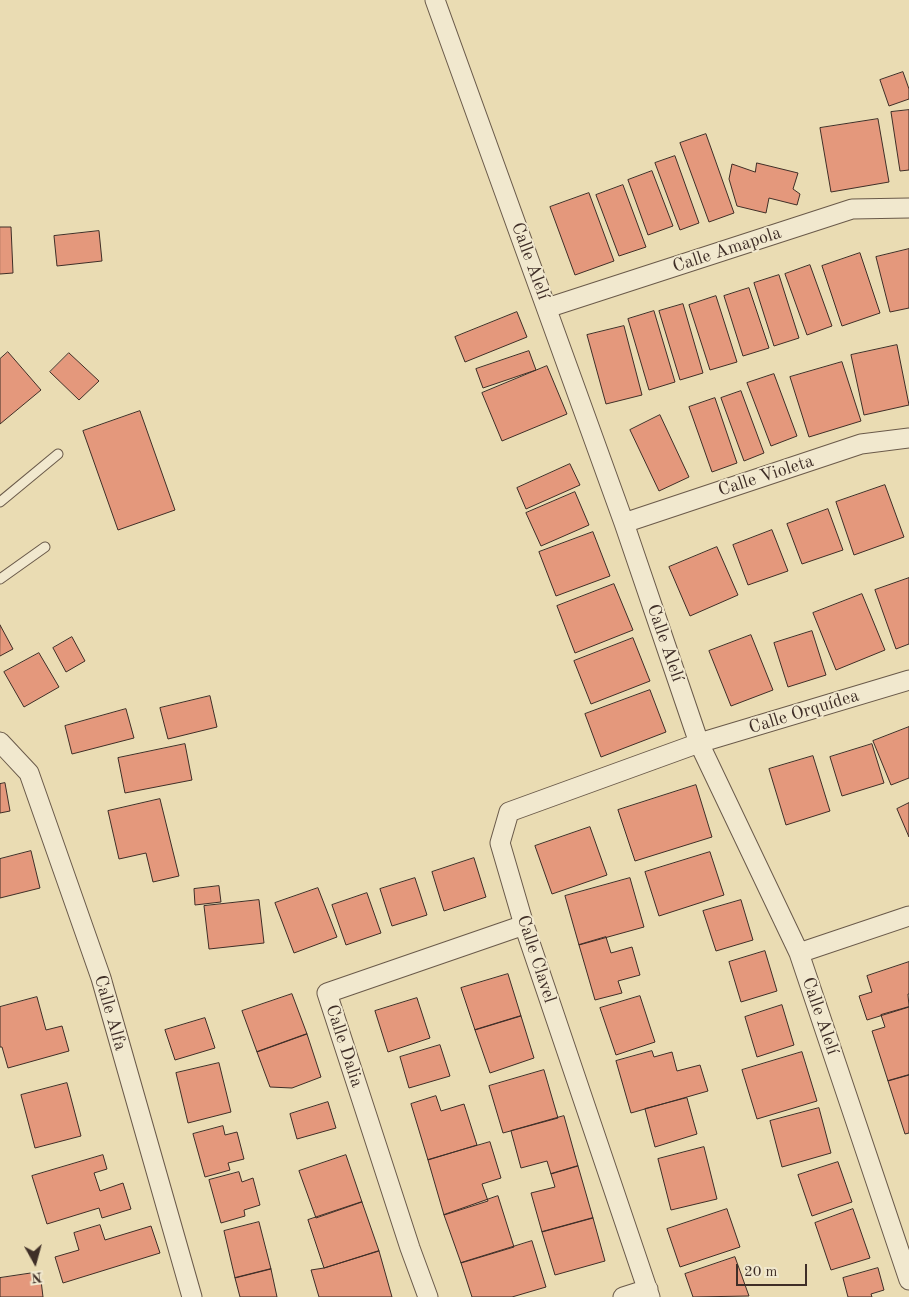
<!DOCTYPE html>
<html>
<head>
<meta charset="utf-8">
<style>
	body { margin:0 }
	#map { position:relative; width:909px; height:1297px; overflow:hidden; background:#eadcb3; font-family:"Old Standard TT",serif }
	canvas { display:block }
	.north { position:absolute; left:10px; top:1237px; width:50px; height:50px; -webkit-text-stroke:4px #f1e8ce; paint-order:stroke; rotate:173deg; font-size:14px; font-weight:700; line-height:20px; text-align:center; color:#3f2e27 }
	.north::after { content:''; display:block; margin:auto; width:18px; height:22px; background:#3f2e27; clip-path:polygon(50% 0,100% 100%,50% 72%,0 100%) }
	.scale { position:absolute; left:736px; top:1264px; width:71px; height:22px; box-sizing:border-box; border:2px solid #3f2e27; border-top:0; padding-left:6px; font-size:15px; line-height:18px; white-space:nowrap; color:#3f2e27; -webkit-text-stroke:4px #f1e8ce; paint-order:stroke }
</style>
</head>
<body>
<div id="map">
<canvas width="909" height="1297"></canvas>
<div class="north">N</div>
<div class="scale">20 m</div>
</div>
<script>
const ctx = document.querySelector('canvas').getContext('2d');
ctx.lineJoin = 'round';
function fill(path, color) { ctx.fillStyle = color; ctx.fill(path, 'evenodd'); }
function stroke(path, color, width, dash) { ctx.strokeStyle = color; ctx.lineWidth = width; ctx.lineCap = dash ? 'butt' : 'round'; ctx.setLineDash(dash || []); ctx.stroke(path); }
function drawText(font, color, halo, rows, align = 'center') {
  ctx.font = font + ' "Old Standard TT",serif'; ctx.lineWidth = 4; ctx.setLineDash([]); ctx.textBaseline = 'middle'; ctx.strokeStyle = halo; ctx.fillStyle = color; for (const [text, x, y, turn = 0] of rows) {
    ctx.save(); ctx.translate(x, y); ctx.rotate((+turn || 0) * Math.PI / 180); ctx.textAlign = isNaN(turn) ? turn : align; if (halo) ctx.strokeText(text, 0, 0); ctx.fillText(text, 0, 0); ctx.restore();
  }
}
const building = new Path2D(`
	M903 72 909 89V99L889 106 880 80Z
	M909 110V170L900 171 891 112Z
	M878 119 889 182 831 192 820 128Z
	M706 134 734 213 709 222 680 143Z
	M675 156 699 223 680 230 655 163Z
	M757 163 798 173 793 189 800 194 797 205 769 198 766 213 737 206 729 179 732 164 755 172Z
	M652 171 673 226 648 235 628 180Z
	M623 185 646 247 619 256 596 195Z
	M589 193 614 261 575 275 550 207Z
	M0 227H11L13 273 0 274Z
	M99 231 102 261 57 266 54 236Z
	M909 249V308L890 312 876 257Z
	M860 253 880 313 842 326 822 266Z
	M810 265 832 326 807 335 785 274Z
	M779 275 799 338 774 346 754 283Z
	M749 288 769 348 743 356 724 296Z
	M716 296 737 362 710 370 689 305Z
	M683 304 703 373 680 380 659 311Z
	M654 311 675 382 649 390 628 319Z
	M517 312 527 337 465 362 455 337Z
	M624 326 642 395 606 404 587 335Z
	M897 345 909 405 864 415 851 355Z
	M529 351 536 370 483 388 476 369Z
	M8 352 41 390 0 424V359Z
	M69 353 99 381 79 400 50 372Z
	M842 362 861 421 809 437 790 377Z
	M547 366 567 414 502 441 482 393Z
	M774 374 797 436 771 446 747 383Z
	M741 391 764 453 744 461 721 398Z
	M715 398 737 463 712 472 689 407Z
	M140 411 175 510 118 530 83 431Z
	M660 415 689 477 659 491 630 430Z
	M570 464 580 485 526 509 517 488Z
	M885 485 904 537 854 555 836 502Z
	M575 492 589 525 541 546 526 513Z
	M828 509 843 550 802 564 787 524Z
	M772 530 788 571 748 585 733 545Z
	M593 532 610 576 556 596 539 552Z
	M717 547 738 595 690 616 669 567Z
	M909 578V644L896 649 875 590Z
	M614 584 633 630 575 653 557 606Z
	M862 594 885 650 836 670 813 613Z
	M0 625 13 649 0 656Z
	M812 631 826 675 788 687 774 643Z
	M751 635 773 690 731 706 709 651Z
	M72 637 85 661 66 672 53 648Z
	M633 638 650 681 591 704 574 661Z
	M39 653 59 687 24 707 4 672Z
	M650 690 666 732 601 757 585 714Z
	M210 696 217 727 168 739 160 708Z
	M126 709 134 738 72 754 65 726Z
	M909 727V778L891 785 873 741Z
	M185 744 192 780 125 793 118 758Z
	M872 744 884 783 842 796 830 757Z
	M813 756 830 811 786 825 769 769Z
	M5 783 10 811 0 813V784Z
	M696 785 712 837 635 861 618 810Z
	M160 799 179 876 153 882 146 853 119 859 108 811Z
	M909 803V837L897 809Z
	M590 827 607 875 552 894 535 846Z
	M31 851 40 888 0 898V859Z
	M710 852 724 895 659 916 645 872Z
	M474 858 486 897 444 911 432 872Z
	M415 878 427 915 392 926 380 889Z
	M630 878 644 927 579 945 565 896Z
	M219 886 221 902 195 905 194 889Z
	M318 888 337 937 294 953 275 903Z
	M367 893 381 933 346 945 332 905Z
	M259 900 264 943 209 949 204 906Z
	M741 900 753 940 716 951 703 911Z
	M606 937 611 953 632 947 640 975 618 981 622 993 595 1000 579 945Z
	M765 951 777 991 741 1002 729 962Z
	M909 962V994H908L909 1007 867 1020 859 996 872 992 867 976Z
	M508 974 521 1016 475 1030 461 988Z
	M292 994 307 1034 257 1052 242 1011Z
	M640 996 655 1042 616 1055 600 1008Z
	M37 997 46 1030 62 1026 69 1051 8 1068 2 1047H0V1007Z
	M417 998 430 1038 388 1052 375 1011Z
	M782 1005 794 1045 757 1057 745 1017Z
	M909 1007V1075L888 1081 872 1031 885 1027 881 1015Z
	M521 1016 534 1058 490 1073 475 1030Z
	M205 1018 215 1048 175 1060 165 1030Z
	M307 1034 321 1077 292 1088 270 1087 257 1052Z
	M440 1045 450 1076 409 1088 400 1057Z
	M652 1051 654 1057 672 1052 677 1071 700 1065 708 1091 631 1113 616 1061Z
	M802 1052 817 1101 757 1119 742 1070Z
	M219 1063 231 1112 188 1123 176 1073Z
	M544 1070 558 1118 503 1133 489 1086Z
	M909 1075V1133L905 1134 888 1081Z
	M67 1083 81 1136 35 1148 21 1095Z
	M436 1096 441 1111 464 1104 477 1145 428 1160 411 1104Z
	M687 1098 697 1134 655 1147 645 1109Z
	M328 1102 336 1128 297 1139 290 1114Z
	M819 1108 831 1153 782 1167 770 1121Z
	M564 1116 578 1166 551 1174 547 1161 521 1168 511 1131Z
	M223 1126 225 1135 237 1132 244 1159 228 1163 230 1170 205 1177 193 1134Z
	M490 1142 501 1178 482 1184 488 1201 444 1215 428 1160Z
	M704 1147 717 1199 671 1210 658 1159Z
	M103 1155 107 1169 94 1173 100 1191 123 1183 131 1209 102 1218 99 1208 47 1224 32 1176Z
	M346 1155 362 1202 316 1218 299 1171Z
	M838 1162 852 1202 812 1216 798 1175Z
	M578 1166 593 1218 542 1232 531 1193 555 1187 551 1174Z
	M239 1172 242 1182 253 1178 260 1205 244 1210 245 1216 221 1223 209 1180Z
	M498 1196 514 1247 461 1263 444 1215Z
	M362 1202 379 1251 324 1268 308 1220Z
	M727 1209 740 1247 680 1267 667 1229Z
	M853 1209 870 1258 831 1270 815 1223Z
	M593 1218 605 1261 555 1275 542 1232Z
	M259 1222 271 1269 235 1278 224 1231Z
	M100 1225 105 1240 151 1226 160 1253 63 1283 55 1257 79 1250 74 1233Z
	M532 1241 546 1287 512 1297H472L461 1263Z
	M379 1251 392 1297H319L311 1270 324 1268Z
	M735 1257 749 1296 693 1297 685 1274Z
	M878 1268 884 1290 871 1294 872 1297H848L843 1278Z
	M271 1269 277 1297H240L235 1278Z
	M40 1272 43 1297H0V1278Z`);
const lane = new Path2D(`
	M0 502 58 454
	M0 579 45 547`);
const street = new Path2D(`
	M435 0 624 523 699 743 799 953 909 1280
	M547 308 852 209 909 208
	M624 523 861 444 909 438
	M0 742 29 773 101 978 192 1297
	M799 953 909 916
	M428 1297 410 1248 327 993 524 925
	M623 1297 648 1289
	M650 1297 524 925 500 843 509 812 699 743 909 680`);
const streetNames = [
	["Calle Amapola",727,250,-18],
	["Calle Alelí",530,261,70],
	["Calle Violeta",766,476,-18],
	["Calle Alelí",665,643,71],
	["Calle Orquídea",804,712,-17],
	["Calle Clavel",536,959,72],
	["Calle Alfa",110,1013,74],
	["Calle Alelí",820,1016,71],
	["Calle Dalia",344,1046,72]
];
fill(building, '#e4987c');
stroke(building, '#3f2e27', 1);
stroke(lane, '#6a5a4a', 11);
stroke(street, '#6a5a4a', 21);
stroke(lane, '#f1e8ce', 9);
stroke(street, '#f1e8ce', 19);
drawText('18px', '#3f2e27', '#f1e8ce', streetNames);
</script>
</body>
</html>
